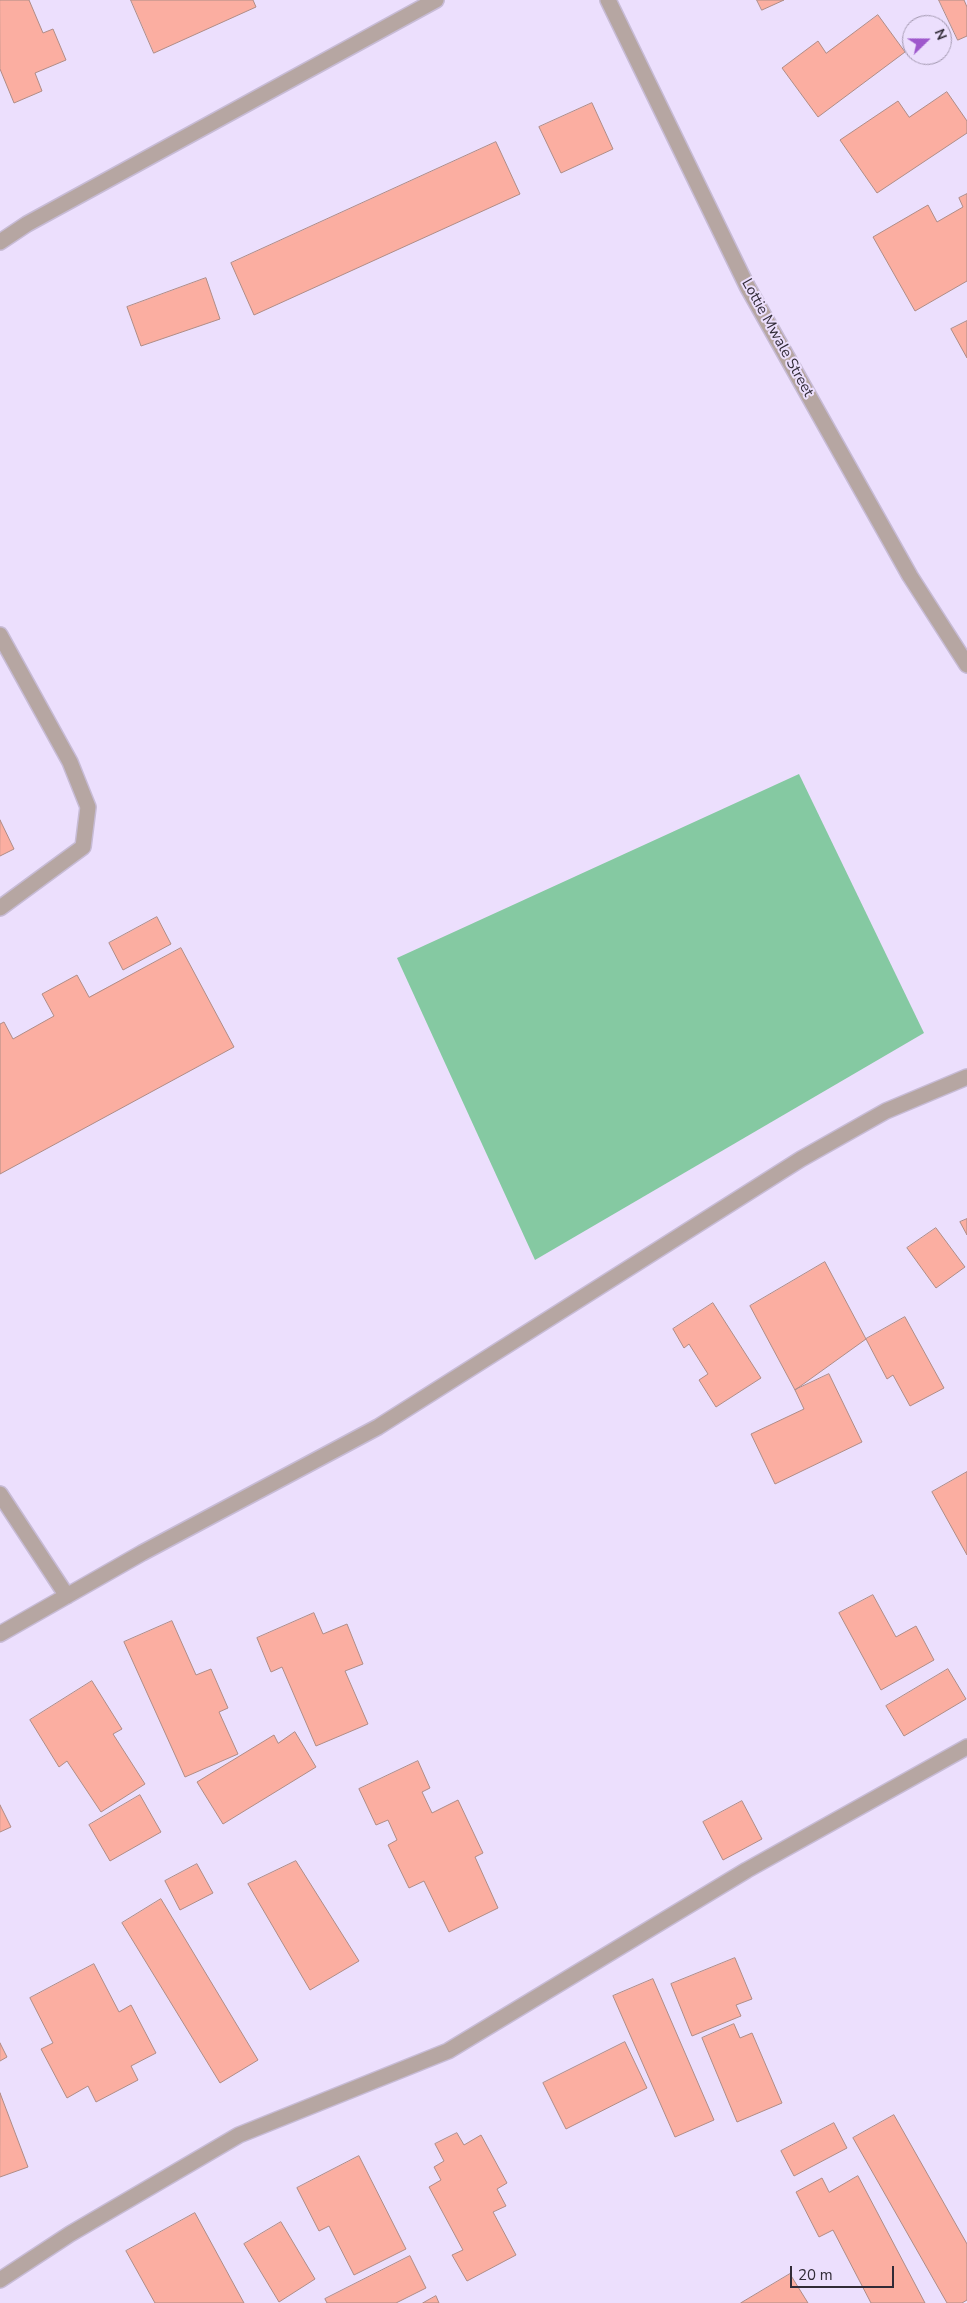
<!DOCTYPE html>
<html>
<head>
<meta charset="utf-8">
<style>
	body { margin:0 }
	#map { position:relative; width:967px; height:2303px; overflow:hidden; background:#ecdffd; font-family:"Nunito Sans",sans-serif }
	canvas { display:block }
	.north { position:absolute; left:902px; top:15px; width:50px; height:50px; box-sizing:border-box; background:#ecdffd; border:1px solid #a197ae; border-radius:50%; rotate:68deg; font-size:14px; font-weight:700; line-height:20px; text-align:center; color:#312b37 }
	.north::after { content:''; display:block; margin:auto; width:18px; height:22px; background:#9e58cc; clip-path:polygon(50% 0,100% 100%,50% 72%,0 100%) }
	.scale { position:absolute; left:790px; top:2266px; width:104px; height:22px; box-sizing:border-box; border:2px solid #312b37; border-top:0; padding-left:6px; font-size:15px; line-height:18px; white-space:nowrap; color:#312b37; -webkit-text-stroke:4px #ecdffd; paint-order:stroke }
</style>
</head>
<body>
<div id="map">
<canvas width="967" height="2303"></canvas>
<div class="north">N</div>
<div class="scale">20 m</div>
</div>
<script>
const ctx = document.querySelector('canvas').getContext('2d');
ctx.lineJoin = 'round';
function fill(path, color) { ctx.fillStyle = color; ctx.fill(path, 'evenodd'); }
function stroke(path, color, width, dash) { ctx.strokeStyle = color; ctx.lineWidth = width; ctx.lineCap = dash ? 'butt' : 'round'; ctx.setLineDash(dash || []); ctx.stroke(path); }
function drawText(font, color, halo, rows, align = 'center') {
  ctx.font = font + ' "Nunito Sans",sans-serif'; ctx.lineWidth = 4; ctx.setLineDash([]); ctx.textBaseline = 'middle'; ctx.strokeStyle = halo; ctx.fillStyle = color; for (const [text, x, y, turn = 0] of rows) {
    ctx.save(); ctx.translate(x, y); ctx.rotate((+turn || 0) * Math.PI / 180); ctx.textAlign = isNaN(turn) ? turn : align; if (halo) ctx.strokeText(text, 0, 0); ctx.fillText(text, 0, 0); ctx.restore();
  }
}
const green = new Path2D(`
	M799 774 924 1033 535 1260 397 958Z`);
const building = new Path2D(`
	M0 0H29L43 33 53 29 66 60 35 73 42 91 14 103 0 69Z
	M131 0H253L256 7 154 53Z
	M757 0H784L762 10Z
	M939 0H964L967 7V36L958 40Z
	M878 15 905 52 818 117 782 68 818 41 826 53Z
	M947 92 967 121V133L877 193 840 140 898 101 909 117Z
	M592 103 613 149 561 173 539 127Z
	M496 142 520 194 254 315 231 263Z
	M967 194V281L915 311 873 237 928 205 937 222 963 207 959 198Z
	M206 278 220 319 141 346 127 307Z
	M967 321V358L951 329Z
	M0 820 14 849 0 856Z
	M157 917 171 944 123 970 109 943Z
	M181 948 234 1047 0 1174V1024L4 1022 13 1039 54 1016 42 994 77 975 89 997Z
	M967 1219V1235L960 1222Z
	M936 1228 965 1267 936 1288 907 1248Z
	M825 1262 866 1339 795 1390 750 1306Z
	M713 1303 761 1378 716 1407 699 1380 708 1374 689 1344 684 1348 673 1329Z
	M905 1317 944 1388 910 1406 893 1375 887 1379 866 1339Z
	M829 1374 862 1442 775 1484 751 1434 804 1409 795 1390Z
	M967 1472V1555L932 1492Z
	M873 1595 896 1637 916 1626 934 1660 881 1690 839 1613Z
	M314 1613 323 1634 347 1624 363 1664 345 1671 368 1724 316 1746 282 1667 271 1672 257 1638Z
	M172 1621 196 1675 211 1669 228 1708 219 1712 238 1754 185 1777 124 1642Z
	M948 1669 966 1699 904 1736 886 1706Z
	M92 1681 122 1729 113 1734 145 1784 101 1812 67 1761 59 1767 30 1720Z
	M295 1732 316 1767 223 1824 197 1782 274 1735 278 1743Z
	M418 1761 430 1788 422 1792 432 1813 458 1800 483 1853 475 1857 498 1908 449 1932 424 1881 409 1888 388 1845 397 1840 388 1820 376 1825 359 1789Z
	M140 1795 161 1832 110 1861 89 1825Z
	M742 1801 762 1839 723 1860 703 1822Z
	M0 1805 11 1827 0 1832Z
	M296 1861 359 1961 310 1990 248 1884Z
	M197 1864 213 1893 180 1910 165 1881Z
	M161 1899 258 2060 220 2083 122 1923Z
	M735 1958 752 1999 736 2005 741 2016 692 2036 671 1984Z
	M94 1964 119 2012 131 2005 156 2053 131 2066 138 2080 96 2102 88 2086 67 2098 41 2049 53 2043 30 1998Z
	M653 1979 714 2120 675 2137 613 1996Z
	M734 2024 740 2038 752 2033 782 2103 737 2122 702 2038Z
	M625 2042 647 2088 566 2129 543 2083Z
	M0 2043 7 2057 0 2061Z
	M0 2093 28 2167 0 2177Z
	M894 2115 967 2244V2300L962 2303H947L853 2138Z
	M834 2123 847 2148 794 2176 781 2151Z
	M457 2133 464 2145 481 2135 507 2183 497 2189 506 2206 493 2212 516 2255 467 2281 452 2255 463 2250 429 2187 441 2180 434 2167 444 2161 435 2144Z
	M359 2156 406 2249 354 2275 329 2226 319 2231 297 2188Z
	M858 2176 925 2303H871L833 2230 819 2237 796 2192 822 2178 829 2192Z
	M195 2213 244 2303H155L126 2251Z
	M281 2222 315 2279 279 2302 244 2244Z
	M410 2256 426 2288 396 2303H327L325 2299Z
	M790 2274 808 2303H741Z
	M436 2296 439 2303H423Z`);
const street = new Path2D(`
	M608 0 747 286 910 576 967 665
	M0 242 27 224 436 0
	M0 635 70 762 88 807 83 847 0 908
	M0 1494 67 1596
	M0 1634 142 1553 378 1427 801 1159 886 1111 967 1077
	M0 2280 70 2234 239 2135 448 2051 747 1870 967 1747`);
const streetNames = [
	["Lottie Mwale Street",777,338,61]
];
fill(green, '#85c9a2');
fill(building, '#fbaea1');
stroke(building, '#af8c86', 1);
stroke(street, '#c7bbd5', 18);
stroke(street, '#b6a6a2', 15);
drawText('15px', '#312b37', '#ecdffd', streetNames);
</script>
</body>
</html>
